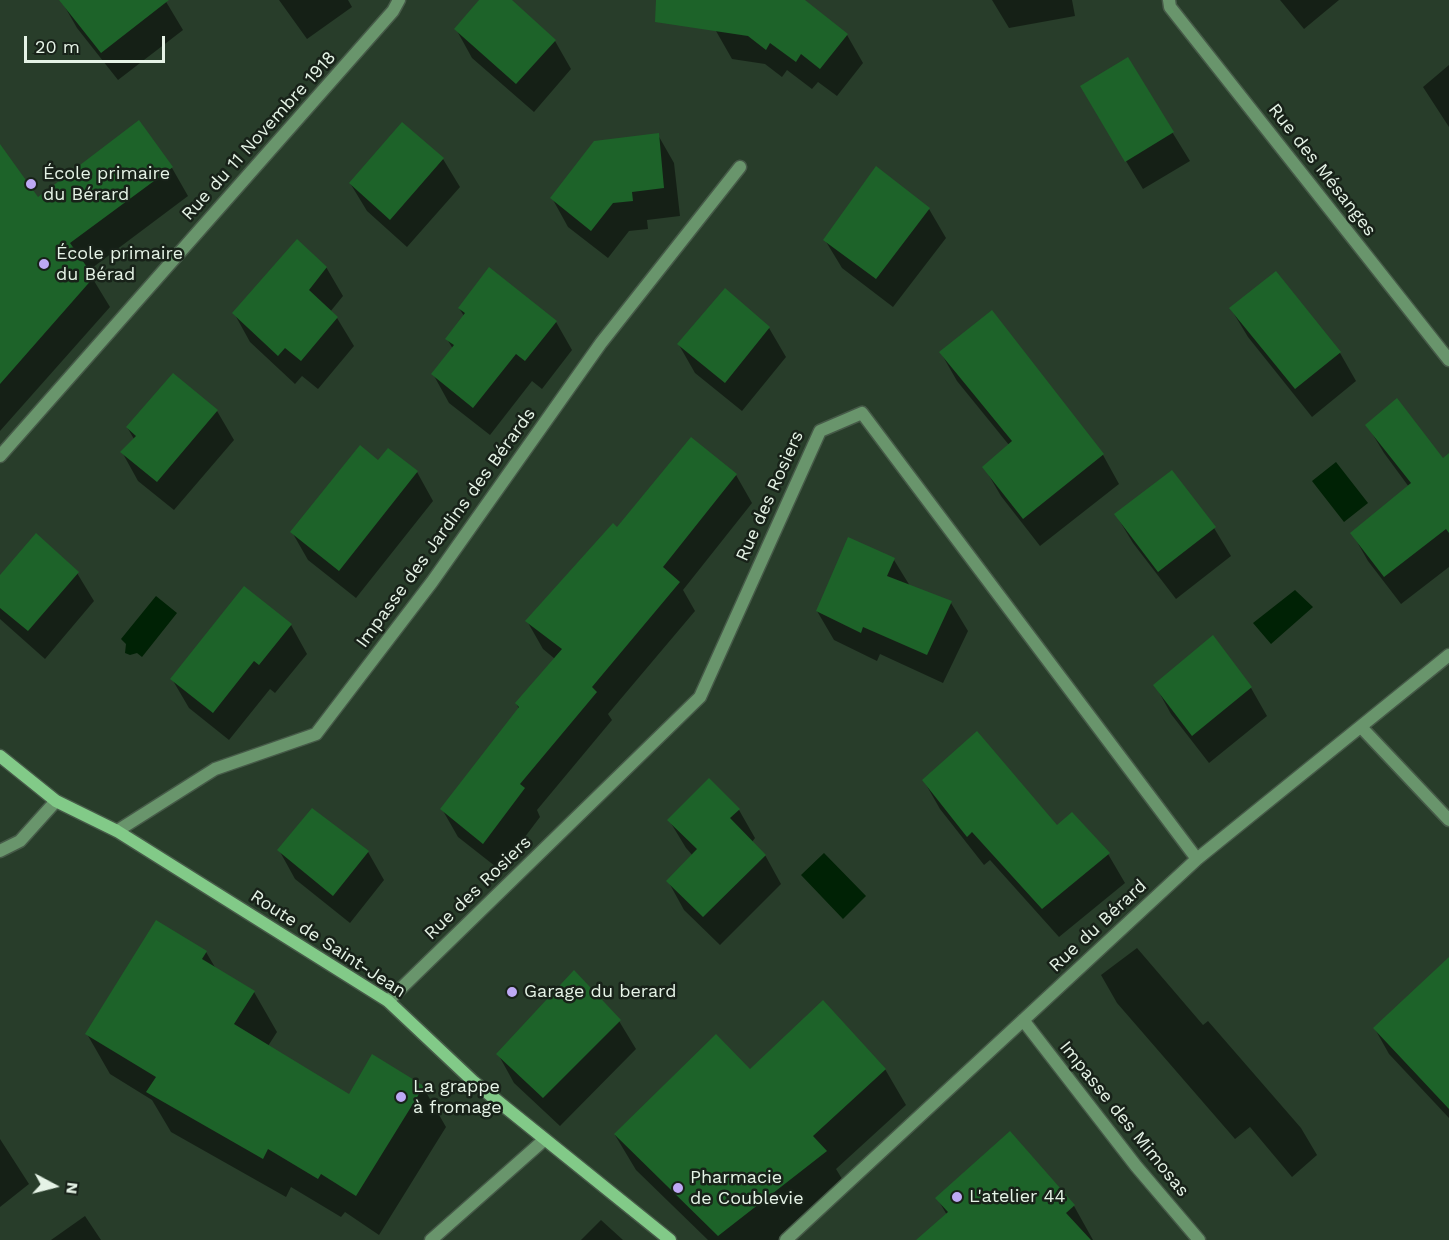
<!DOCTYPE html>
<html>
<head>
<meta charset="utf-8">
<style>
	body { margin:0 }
	#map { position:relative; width:1449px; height:1240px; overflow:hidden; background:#283d2a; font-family:"Work Sans",sans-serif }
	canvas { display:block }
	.north { position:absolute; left:24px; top:1156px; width:60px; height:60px; -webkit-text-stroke:4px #182219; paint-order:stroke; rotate:97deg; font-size:16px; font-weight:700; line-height:24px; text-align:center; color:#e5f3e6 }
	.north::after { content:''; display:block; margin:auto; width:21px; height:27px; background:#e5f3e6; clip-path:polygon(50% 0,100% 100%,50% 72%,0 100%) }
	.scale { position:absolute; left:24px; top:36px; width:141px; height:27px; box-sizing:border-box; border:3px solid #e5f3e6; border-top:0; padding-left:8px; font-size:18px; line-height:21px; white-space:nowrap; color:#e5f3e6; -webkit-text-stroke:4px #182219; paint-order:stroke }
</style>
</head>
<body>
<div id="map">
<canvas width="1449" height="1240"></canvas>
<div class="north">N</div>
<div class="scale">20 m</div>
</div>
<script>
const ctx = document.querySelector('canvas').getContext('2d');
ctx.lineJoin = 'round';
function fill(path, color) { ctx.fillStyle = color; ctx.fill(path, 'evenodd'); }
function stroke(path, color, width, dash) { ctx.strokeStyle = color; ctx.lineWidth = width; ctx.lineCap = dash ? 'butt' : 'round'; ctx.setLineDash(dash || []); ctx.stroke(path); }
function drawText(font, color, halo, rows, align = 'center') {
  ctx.font = font + ' "Work Sans",sans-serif'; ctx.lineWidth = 5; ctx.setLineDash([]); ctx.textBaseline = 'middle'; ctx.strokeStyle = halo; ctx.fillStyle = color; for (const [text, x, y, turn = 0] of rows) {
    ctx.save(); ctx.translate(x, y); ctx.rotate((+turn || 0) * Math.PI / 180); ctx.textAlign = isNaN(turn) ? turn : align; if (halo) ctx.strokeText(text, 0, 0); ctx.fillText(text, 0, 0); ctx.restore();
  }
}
const water = new Path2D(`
	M1336 462 1368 503 1344 522 1312 481Z
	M1295 590 1313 607 1271 644 1253 623Z
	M156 596 177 613 142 657 137 653 130 655 125 653 126 644 121 639Z
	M824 853 866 896 843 919 801 875Z`);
const shadow = new Path2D(`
	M61 0H165L183 30 118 80 77 28Z
	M279 0H348L352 7 307 39Z
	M481 0H510L555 41 571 69 534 112 472 58 456 29Z
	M720 0H803L847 35 863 63 837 96 818 82 812 89 787 70 782 77 765 64 732 59 716 31Z
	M992 0H1072L1075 16 1009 28Z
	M1280 0H1339L1304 29Z
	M1127 59 1190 161 1143 189 1098 115Z
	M1449 65V127L1423 87Z
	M139 122 172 168 188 196 88 271 110 307 0 431V146L38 200Z
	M658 135 674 163 680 216 647 220 648 229 629 231 608 258 568 227 552 198Z
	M443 159 460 187 407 247 367 211 350 183Z
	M876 168 929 209 946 238 893 307 842 268 825 240Z
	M326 267 343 296 330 312 337 318 354 346 318 389 302 376 295 384 250 342 234 313Z
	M1275 273 1340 353 1356 381 1312 417 1248 337 1231 309Z
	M459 308 556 322 572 350 542 389 532 381 490 435 449 403 433 374 453 349 447 339 464 316Z
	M769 328 786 357 742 411 695 373 679 345Z
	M941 353 1103 455 1119 484 1040 546 1001 496 984 467 1009 445 957 381Z
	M173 375 217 411 234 440 174 510 138 481 122 452 134 439 127 427Z
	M1367 425 1449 468V567L1401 604 1368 561 1352 533 1409 487 1384 453Z
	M417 472 433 501 356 598 308 560 292 532Z
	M736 475 752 503 683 590 695 611 608 714 612 720 537 810 540 817 500 870 458 837 442 809 519 709 516 703 555 659 543 649 527 621Z
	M1116 515 1214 528 1231 556 1176 599 1133 543Z
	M894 560 910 586 951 603 968 631 943 683 880 654 877 661 834 640 817 611Z
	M77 573 94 601 45 659 0 619V577Z
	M291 625 307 654 275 693 270 689 229 740 189 708 172 679Z
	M1155 685 1251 688 1267 716 1209 763 1171 714Z
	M924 781 1057 827 1108 854 1125 883 1059 937 990 860 984 865 940 809Z
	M739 810 755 838 752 842 765 855 781 884 720 945 684 910 668 881 693 856 686 848 669 820Z
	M279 850 368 852 384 880 350 923 295 879Z
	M1137 948 1203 1025 1208 1021 1301 1128 1317 1155 1292 1177 1250 1127 1235 1139 1117 1003 1101 975Z
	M206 952 216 969 254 992 277 1032 268 1046 349 1096 423 1087 446 1127 379 1235 345 1212 341 1217 291 1187 286 1197 171 1132 152 1100 110 1074 87 1034Z
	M1449 959V1118L1389 1054 1375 1029Z
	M619 1021 636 1049 560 1126 514 1083 498 1054Z
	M885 1069 906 1105 836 1169 847 1187 779 1240H708L636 1170 615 1135 750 1071Z
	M0 1139 29 1184 0 1207Z
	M937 1198 1074 1206 1093 1240H936L947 1215Z
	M85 1216 101 1240H51Z
	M601 1220 623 1240H581Z`);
const building = new Path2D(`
	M59 0H169L101 53Z
	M479 0H512L556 40 516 84 454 29Z
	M656 0H805L848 34 820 69 801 54 796 62 770 43 766 50 748 36 655 22Z
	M1128 57 1174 132 1125 162 1080 86Z
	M139 120 173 167 70 243 94 277 0 384V144L38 197Z
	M402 122 444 158 390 220 349 183Z
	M659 133 664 188 632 192 633 201 613 203 591 231 550 198 594 141Z
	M876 166 930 208 876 279 823 240Z
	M297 239 327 267 309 290 338 317 301 361 285 348 278 356 232 313Z
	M489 267 557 321 525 361 516 354 473 408 431 374 454 345 445 339 465 313 458 308Z
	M1276 271 1341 352 1295 389 1229 308Z
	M725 288 770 327 725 383 677 344Z
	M992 310 1104 454 1023 519 982 467 1012 441 939 352Z
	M173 373 218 410 157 482 120 452 136 436 126 427Z
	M1397 398 1443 458 1449 453V533L1446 529 1384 577 1350 533 1411 483 1365 425Z
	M691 437 737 474 663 567 680 582 592 687 597 692 520 784 525 788 483 844 440 809 519 707 515 703 562 649 525 621 613 523 617 527Z
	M360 445 378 460 388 448 418 471 339 571 290 532Z
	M1172 470 1216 527 1158 572 1114 514Z
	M36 533 79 572 28 631 0 608V575Z
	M848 537 895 558 887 576 952 601 927 655 863 627 861 633 816 611Z
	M244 586 292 624 259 665 254 661 213 713 170 679Z
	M1213 635 1252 687 1192 736 1153 685Z
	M977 731 1057 825 1072 812 1110 853 1042 909 972 832 967 837 922 780Z
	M709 778 740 809 730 818 766 855 703 917 666 881 697 849 667 820Z
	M312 808 369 851 333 896 277 850Z
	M156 920 207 951 202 959 255 991 234 1024 349 1094 372 1054 424 1086 356 1196 321 1174 318 1179 268 1149 263 1159 146 1092 156 1077 85 1034Z
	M1449 957V1109L1373 1028Z
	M574 970 621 1020 543 1098 496 1054Z
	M823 1000 886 1069 813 1136 827 1151 718 1236 614 1134 716 1034 750 1069Z
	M1010 1131 1075 1205 1066 1213 1091 1240H916L948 1212 935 1198Z`);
const minor = new Path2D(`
	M1169 0 1170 7 1449 360
	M0 456 393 11 399 0
	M1361 727 1449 820
	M117 831 215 769 316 734 432 582 601 343 740 167
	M0 851 20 841 56 801
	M388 1001 700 697 820 431 862 413 1197 859
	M1023 1020 1136 1166 1199 1240
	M431 1240 544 1140
	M786 1240 1197 859 1449 655`);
const secondary = new Path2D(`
	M0 756 56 801 117 831 388 1001 474 1082 670 1240`);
const markers = [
	[31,184,6,"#bea9f5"],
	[44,264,6,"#bea9f5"],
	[512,992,6,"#bea9f5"],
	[401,1097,6,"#bea9f5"],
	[678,1188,6,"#bea9f5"],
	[957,1197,6,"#bea9f5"]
];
const streetNames = [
	["Rue du 11 Novembre 1918",259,136,-48],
	["Rue des Mésanges",1322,170,52],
	["Rue des Rosiers",770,496,-66],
	["Impasse des Jardins des Bérards",446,528,-54],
	["Rue des Rosiers",478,888,-44],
	["Rue du Bérard",1098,926,-43],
	["Route de Saint-Jean",328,944,33],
	["Impasse des Mimosas",1124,1119,51]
];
const poiNames = [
	["École primaire",43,174],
	["du Bérard",43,195],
	["École primaire",56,254],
	["du Bérad",56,275],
	["Garage du berard",524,992],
	["La grappe",413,1087],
	["à fromage",413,1108],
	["Pharmacie",690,1178],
	["de Coublevie",690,1199],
	["L'atelier 44",969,1197]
];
fill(water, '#002205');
fill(shadow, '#0007');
fill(building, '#1d6329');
stroke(minor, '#465a48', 15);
stroke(secondary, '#465a48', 15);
stroke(minor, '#69956c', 12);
stroke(secondary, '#82ca88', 12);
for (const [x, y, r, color] of markers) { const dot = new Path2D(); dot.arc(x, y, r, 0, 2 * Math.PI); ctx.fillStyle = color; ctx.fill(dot); stroke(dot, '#182219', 2); }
drawText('18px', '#e5f3e6', '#182219', streetNames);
drawText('18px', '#e5f3e6', '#182219', poiNames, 'left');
</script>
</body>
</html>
